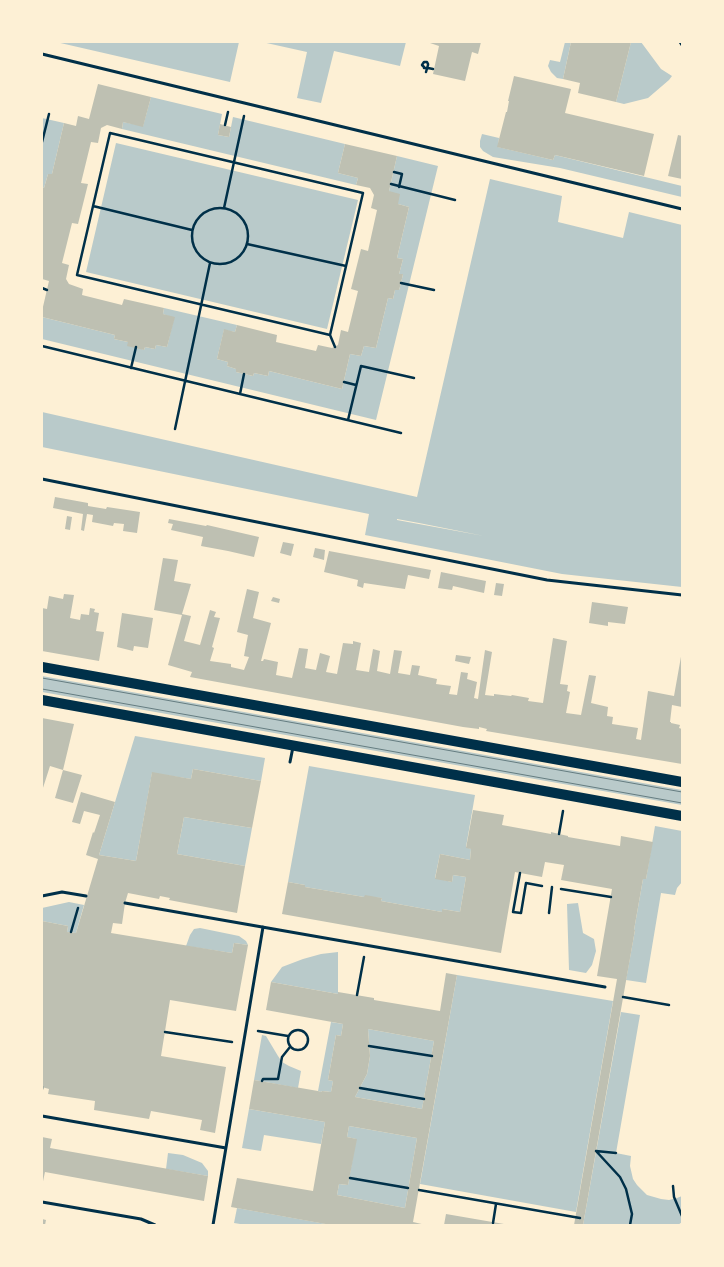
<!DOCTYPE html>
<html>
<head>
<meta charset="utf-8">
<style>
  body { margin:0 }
  #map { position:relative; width:724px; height:1267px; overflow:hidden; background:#fdf0d5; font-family:"PT Sans",sans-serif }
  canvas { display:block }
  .frame { position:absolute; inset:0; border:43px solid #fdf0d5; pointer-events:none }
</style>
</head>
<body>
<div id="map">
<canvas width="724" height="1267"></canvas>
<div class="frame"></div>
</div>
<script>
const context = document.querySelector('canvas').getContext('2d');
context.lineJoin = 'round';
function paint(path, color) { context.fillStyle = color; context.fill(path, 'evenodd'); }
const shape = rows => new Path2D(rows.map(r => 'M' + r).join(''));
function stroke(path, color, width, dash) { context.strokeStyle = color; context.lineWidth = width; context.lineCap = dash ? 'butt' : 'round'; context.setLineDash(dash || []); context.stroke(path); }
const green = shape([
  [56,42,239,42,230,82],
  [262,42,406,42,400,66,334,51,321,103,297,98,307,52],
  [565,42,571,42,563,79,557,78,551,72,548,66,550,60,560,62],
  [631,42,641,42,661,69,672,76,669,80,648,98,624,104,616,102],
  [151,97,222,114,218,135,229,137,233,117,345,144,338,173,358,178,356,185,122,129,123,122,143,126],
  [42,118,64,123,52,174,48,174,44,188,42,187],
  [482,134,499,138,498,147,553,160,555,155,682,186,682,197,560,168,493,157,483,151,480,147,480,141],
  [116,143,358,200,327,329,86,272],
  [397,156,438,166,376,420,42,339,42,317,115,335,114,339,128,342,144,350,145,347,155,349,156,345,167,347,174,318,163,314,164,308,237,325,235,332,224,330,217,359,228,362,227,366,236,369,236,372,253,376,254,373,268,376,269,371,342,389,350,354,361,356,364,346,376,348,388,298,393,299,395,290,399,290,401,283,403,274,399,274,403,259,397,258,409,207,398,204,389,191],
  [490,179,562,196,558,222,623,238,629,212,682,225,682,587,562,574,365,535,369,514,42,447,42,412,417,497],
  [397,519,419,523,484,536,397,520],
  [42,676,682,790,682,805,42,692],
  [135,736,265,758,261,781,193,769,191,779,152,773,136,861,99,855],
  [309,766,475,795,466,847,471,849,470,860,440,854,435,878,452,882,453,875,466,877,460,912,442,909,442,912,381,901,382,898,364,897,305,887,305,885,288,882],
  [184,817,252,828,245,866,177,854],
  [655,826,682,831,682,882,677,888,675,895,661,893,646,983,626,980,635,930,634,930,643,879,646,879],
  [69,902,84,905,76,933,67,932,68,926,42,921,42,908],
  [578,903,583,933,594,939,596,951,592,965,586,973,569,970,567,904],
  [200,928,239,936,246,941,248,945,234,943,232,953,186,946,190,935,194,929],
  [338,952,338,994,271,982,282,967,303,959,321,954],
  [457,975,613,1001,576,1212,420,1184],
  [621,1012,640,1015,616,1153,631,1156,630,1166,633,1179,637,1185,647,1195,661,1199,669,1200,677,1198,682,1196,682,1222,678,1225,583,1225],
  [331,1022,343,1024,341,1036,336,1035,328,1080,333,1081,331,1092,322,1091,321,1092,318,1091],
  [368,1029,434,1041,422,1109,355,1097,367,1074,370,1056],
  [262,1035,266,1036,278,1056,282,1062,289,1066,301,1071,298,1088,254,1080],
  [249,1109,325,1122,321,1144,264,1135,261,1151,242,1148],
  [349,1126,417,1138,405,1208,337,1195,339,1184,348,1185,356,1139,347,1137],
  [168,1153,183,1155,202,1163,208,1171,208,1176,166,1169],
  [237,1208,332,1225,246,1225,234,1223]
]);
const building = shape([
  [427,42,481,42,478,54,472,52,465,81,433,74,439,46],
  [571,42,631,42,616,102,578,93,580,83,563,79],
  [514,76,571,89,565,113,654,134,644,176,555,155,553,160,497,147,506,112,507,112,509,101,508,101],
  [98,84,151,97,143,127,123,122,122,129,107,125,101,128,98,143,91,142,81,183,88,184,78,224,72,223,62,263,69,265,66,279,69,284,83,289,82,295,122,305,124,299,164,308,163,314,175,317,167,347,156,345,155,349,145,347,144,350,127,346,128,342,114,339,115,335,42,317,42,311,49,281,42,279,42,187,44,188,48,174,52,174,64,123,76,126,78,116,89,119],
  [220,124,231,127,229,137,218,135],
  [678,135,682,136,682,179,668,176],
  [345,144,397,156,389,191,400,194,398,204,409,207,397,258,403,259,399,274,403,274,401,283,399,290,395,290,393,299,388,298,376,348,364,346,361,356,350,354,342,389,269,371,268,376,254,373,253,376,236,372,236,369,227,366,228,362,217,359,224,329,235,332,237,325,277,335,276,342,316,351,318,345,332,348,338,345,341,330,348,332,358,291,351,289,361,249,368,251,377,210,371,208,374,195,370,188,356,185,358,178,338,173],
  [55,497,88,503,88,506,106,509,107,507,140,512,137,533,123,531,124,524,114,523,113,526,92,522,93,515,87,514,84,531,81,530,83,514,53,508],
  [67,516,72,517,70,530,65,529],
  [169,519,206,526,207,525,259,537,254,557,228,551,201,546,203,537,171,530,173,524,168,523],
  [283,542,294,544,291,556,280,553],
  [315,548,325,550,324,560,313,557],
  [329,551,431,570,429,579,408,575,405,589,364,583,363,588,357,586,358,580,324,572],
  [163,558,178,560,174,581,191,584,182,614,191,616,184,641,200,645,210,610,216,612,214,617,220,618,212,647,214,648,210,661,231,664,231,667,244,670,249,657,244,656,248,635,237,632,247,589,259,592,253,618,271,623,261,661,263,661,264,659,278,662,276,675,292,678,299,648,308,649,305,668,316,670,320,653,330,656,326,672,337,674,343,643,353,644,353,641,361,643,356,670,369,672,373,649,380,651,377,671,390,674,394,650,402,651,398,673,410,675,412,665,420,666,418,675,437,679,436,684,451,686,449,694,457,695,461,672,468,673,467,679,477,682,474,698,478,699,485,650,492,652,485,695,494,696,494,694,511,696,512,695,529,698,528,701,543,703,553,638,567,641,560,684,568,685,567,691,570,692,566,713,581,715,589,675,596,676,591,703,608,707,607,716,613,717,612,724,638,728,636,739,641,740,648,691,674,696,682,651,682,707,672,705,670,722,671,722,671,723,680,725,679,728,682,729,682,764,486,731,487,729,479,727,479,729,463,727,190,677,192,672,168,665,182,615,154,610],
  [441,572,486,581,484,593,453,586,452,590,438,588],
  [496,583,504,584,502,596,494,595],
  [64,594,74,595,70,618,80,620,81,614,89,615,90,608,95,609,94,612,99,613,96,631,104,632,99,661,42,651,42,608,47,609,49,596,63,599],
  [273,597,280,599,279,603,271,601],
  [592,602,628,607,625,624,608,622,608,626,589,623],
  [122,613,153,618,148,648,134,646,133,651,117,647],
  [456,655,471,657,469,664,455,661],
  [42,718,74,724,63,770,50,766,42,791],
  [193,769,261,781,252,828,184,817,177,854,245,866,237,913,169,900,170,898,160,896,159,899,128,893,125,903,122,924,113,923,111,933,232,953,234,943,248,945,236,1011,170,1000,161,1056,226,1067,215,1133,200,1130,202,1120,151,1111,149,1119,94,1110,95,1101,48,1094,49,1089,42,1087,42,921,68,926,67,932,76,933,98,859,86,855,93,832,94,833,100,815,84,811,80,824,72,822,81,792,115,802,99,855,136,861,152,772,191,779],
  [63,770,82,775,73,803,55,798],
  [473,810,504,815,502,825,551,834,551,832,559,834,568,836,568,837,620,846,621,836,653,842,646,879,643,879,634,930,635,930,583,1225,574,1225,617,979,597,976,612,889,561,880,564,865,545,862,542,877,515,872,501,953,282,914,288,882,305,885,305,887,364,897,365,895,382,898,381,901,442,912,442,909,460,912,466,877,453,875,452,882,435,879,440,854,470,860,471,849,466,848],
  [446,973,457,975,413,1222,426,1225,331,1225,231,1207,237,1178,313,1191,325,1122,249,1109,254,1080,318,1091,321,1092,322,1091,331,1092,333,1081,328,1080,336,1035,341,1036,343,1024,266,1010,271,982,338,994,338,992,374,998,374,1000,440,1011],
  [368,1029,434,1041,422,1109,355,1097,367,1074,370,1056],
  [349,1126,417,1138,405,1208,337,1195,339,1184,348,1185,357,1139,347,1137],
  [42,1137,52,1139,50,1148,208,1176,204,1201,45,1172,42,1186],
  [446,1214,504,1224,504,1225,444,1225],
  [42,1219,46,1220,45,1225,42,1225]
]);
const path = shape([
  [426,72,428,65,428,64,427,62,424,62,422,65,424,67,424,68,428,68,433,69],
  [225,125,228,112],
  [42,142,49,114],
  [394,172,402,174,399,187],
  [391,184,455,200],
  [93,206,192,230],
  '192 236a28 28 0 1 1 56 0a28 28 0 1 1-56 0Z',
  [224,208,244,116],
  [247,244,346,266],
  [401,283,434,290],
  [42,288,47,290],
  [330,335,77,275,110,133,363,193,330,335,335,347],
  [42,346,401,433],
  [131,368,136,347],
  [344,382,356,385],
  [240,394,244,374],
  [348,420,361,366,414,378],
  [175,429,210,263],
  [559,834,563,811],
  [520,873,513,912,521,913,526,883,542,886],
  [561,889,611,897],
  [549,913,552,887],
  [71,932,78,908],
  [357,995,364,957],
  [623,997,669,1005],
  '288 1040a10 10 0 1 1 20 0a10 10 0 1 1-20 0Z',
  [258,1031,288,1036],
  [165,1032,232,1042],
  [369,1046,432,1056],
  [262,1081,263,1079,278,1079,282,1057,290,1047],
  [360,1088,424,1099],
  [42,1089,42,1087],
  [616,1153,596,1151,620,1177,626,1189,632,1214,630,1225],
  [350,1178,408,1188],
  [673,1186,674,1197,682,1216],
  [419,1190,580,1218],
  [493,1223,496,1204]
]);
const service = shape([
  [680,42,682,45],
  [42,54,682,209],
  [42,479,547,580,682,595],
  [290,762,293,747],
  [42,896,62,892,86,896],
  [125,903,605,987],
  [42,1116,226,1148],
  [42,1202,141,1219,155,1225],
  [213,1225,263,927]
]);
const primary = shape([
  [42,667,682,782],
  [42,700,682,816]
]);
const tram = shape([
  [42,678,682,792],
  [42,689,682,803]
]);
paint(green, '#b9caca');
paint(building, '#bec0b2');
stroke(path, '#003049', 2.5);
stroke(service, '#003049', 3);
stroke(primary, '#003049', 10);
stroke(tram, '#657d81', 1);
</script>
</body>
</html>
